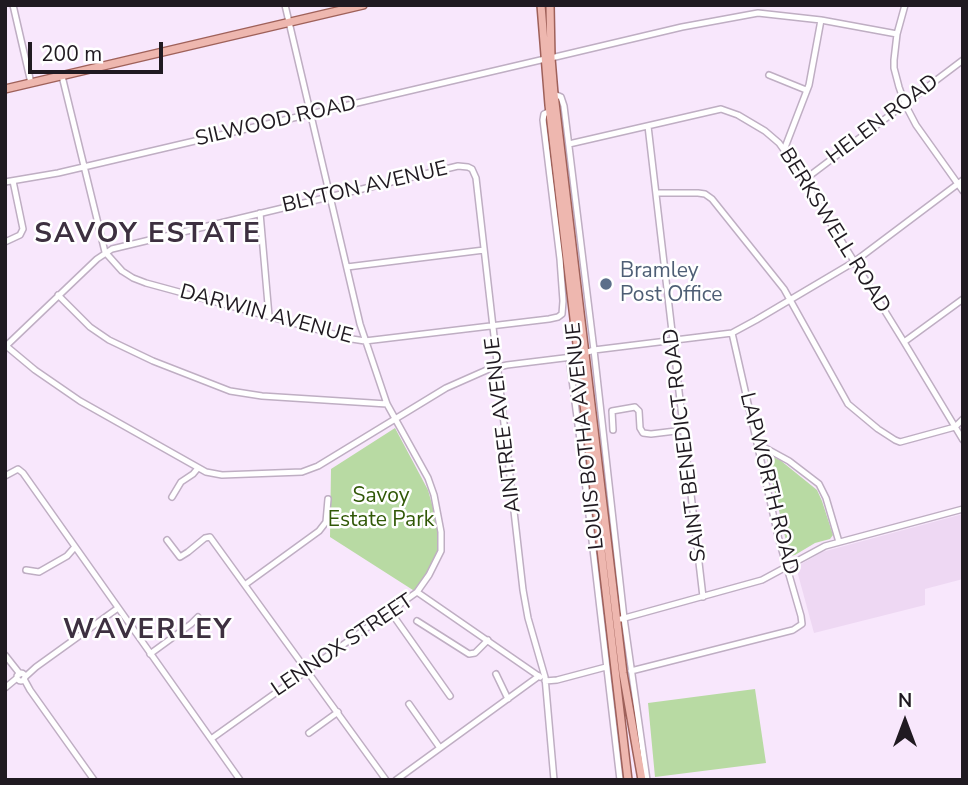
<!DOCTYPE html>
<html>
<head>
<meta charset="utf-8">
<style>
  body { margin:0 }
  #map { position:relative; width:968px; height:785px; overflow:hidden; background:#f8e7fc; font-family:"Nunito Sans",sans-serif }
  canvas { display:block }
  .frame { position:absolute; inset:0; border:7px solid #201a21; pointer-events:none }
  .north { position:absolute; left:870px; top:687px; width:70px; height:70px; -webkit-text-stroke:5px #fff; paint-order:stroke; rotate:0deg; font-size:19px; font-weight:700; line-height:28px; text-align:center; color:#201a21 }
  .north::after { content:''; display:block; margin:auto; width:24px; height:32px; background:#201a21; clip-path:polygon(50% 0,100% 100%,50% 72%,0 100%) }
  .scale { position:absolute; left:28px; top:42px; width:135px; height:32px; box-sizing:border-box; border:4px solid #201a21; border-top:0; padding-left:9px; font-size:21px; line-height:24px; white-space:nowrap; color:#201a21; -webkit-text-stroke:5px #fff; paint-order:stroke }
</style>
</head>
<body>
<div id="map">
<canvas width="968" height="785"></canvas>
<div class="frame"></div>
<div class="north">N</div>
<div class="scale">200 m</div>
</div>
<script>
const context = document.querySelector('canvas').getContext('2d');
context.lineJoin = 'round';
function paint(path, color) { context.fillStyle = color; context.fill(path, 'evenodd'); }
const shape = rows => new Path2D(rows.map(r => 'M' + r).join(''));
function stroke(path, color, width, dash) { context.strokeStyle = color; context.lineWidth = width; context.lineCap = dash ? 'butt' : 'round'; context.setLineDash(dash || []); context.stroke(path); }
function write(font, color, halo, rows, align = 'center') {
  context.font = font + ' "Nunito Sans",sans-serif'; context.lineWidth = 5; context.setLineDash([]); context.textBaseline = 'middle'; context.strokeStyle = halo; context.fillStyle = color; for (const [text, x, y, turn = 0] of rows) {
    context.save(); context.translate(x, y); context.rotate((+turn || 0) * Math.PI / 180); context.textAlign = isNaN(turn) ? turn : align; if (halo) context.strokeText(text, 0, 0); context.fillText(text, 0, 0); context.restore();
  }
}
const built = shape([
  [963,514,963,579,925,589,925,605,814,633,796,567,822,552]
]);
const green = shape([
  [395,428,428,490,437,522,440,550,416,592,330,537,331,469],
  [766,454,780,460,817,490,822,501,833,535,830,539,815,543,795,555,791,556,789,554],
  [755,689,766,763,655,777,648,703]
]);
const minor = shape([
  [13,5,31,83],
  [905,5,897,34,894,60,894,68,899,87,905,104,916,125,963,191],
  [551,58,682,27,758,13,821,20,897,34],
  [769,75,806,90],
  [62,76,105,252,122,271,133,278,146,283,352,339,365,341,549,319,558,317,562,314,563,301,560,259,543,120,544,114,550,111],
  [554,94,561,97,564,106,594,350,624,618,647,780],
  [648,126,703,597],
  [569,144,721,109,738,115,765,131,779,143,794,164,904,342,963,440],
  [784,150,809,85,821,20],
  [804,180,963,60],
  [5,182,58,173,545,59],
  [656,193,698,193,705,194,712,199,784,289,848,404,878,429,895,440,900,442,955,427,963,419],
  [260,213,269,316],
  [5,242,20,235,23,229,13,181],
  [347,267,484,250],
  [58,295,90,327,109,340,153,361,230,391,262,396,387,404],
  [904,342,963,299],
  [5,345,35,370,80,401,206,472,222,475,302,472,318,466,446,388,489,369,507,365,572,357,594,350,732,333,756,320,854,262,963,180],
  [6,346,97,259,112,249,458,166,468,167,472,169,476,178,523,590,528,618,545,677,554,780],
  [569,357,582,455,620,780],
  [613,430,612,411,635,407,639,411,640,428,643,433,651,434,684,430],
  [758,444,789,461,819,484,826,498,839,542],
  [5,476,18,469,23,473,240,780],
  [172,497,181,482,193,474,198,468],
  [167,540,180,557,188,552,205,538,210,537,386,780],
  [26,570,39,572,67,556,74,548],
  [246,584,319,531,326,522,328,499],
  [417,592,540,677],
  [390,611,450,696],
  [621,619,762,580,825,546,963,509],
  [417,621,469,654,475,653,488,640],
  [150,654,191,624,198,617],
  [5,655,20,674],
  [631,671,793,630,802,624,801,616,779,540,732,333],
  '17 677a4 4 0 1 1 8 0a4 4 0 1 1-8 0Z',
  [496,674,508,699],
  [25,677,36,667,118,608],
  [24,679,30,690,94,780],
  [545,681,557,680,606,667],
  [5,688,17,678],
  [409,704,440,748],
  [309,733,338,712],
  [211,739,417,592,429,575,441,551,441,532,434,495,428,478,387,404,360,324,285,5],
  [396,780,539,676]
]);
const major = shape([
  [541,5,549,105,628,780],
  [550,5,551,58,554,94,623,673,642,780],
  [5,89,363,5]
]);
const markers = [
  [606,284,7,"#5c6f8a"]
];
const streetNames = [
  ["HELEN ROAD",883,120,-37],
  ["SILWOOD ROAD",276,122,-13],
  ["BLYTON AVENUE",365,188,-13],
  ["BERKSWELL ROAD",834,231,58],
  ["DARWIN AVENUE",266,315,15],
  ["AINTREE AVENUE",504,425,-97],
  ["LOUIS BOTHA AVENUE",586,436,-96],
  ["SAINT BENEDICT ROAD",686,445,-97],
  ["LAPWORTH ROAD",768,484,76],
  ["LENNOX STREET",343,646,-34]
];
const serviceNames = [
  ["Bramley",620,272],
  ["Post Office",620,296]
];
const parkNames = [
  ["Savoy",381,497],
  ["Estate Park",381,521]
];
const districtNames = [
  ["SAVOY ESTATE",148,235],
  ["WAVERLEY",148,631]
];
paint(built, '#eed8f3');
paint(green, '#b8daa3');
stroke(minor, '#bfaec3', 8);
stroke(major, '#9f615a', 10);
stroke(minor, '#fff', 5);
stroke(major, '#eeb7af', 7);
for (const [x, y, r, color] of markers) { const dot = new Path2D(); dot.arc(x, y, r, 0, 2 * Math.PI); context.fillStyle = color; context.fill(dot); stroke(dot, '#fff', 2.5); }
write('21px', '#201a21', '#fff', streetNames);
write('21px', '#4e5e75', '#fff', serviceNames, 'left');
write('21px', '#315807', '#fff', parkNames);
context.letterSpacing = '2px';
write('bold 28px', '#3d3040', '#fff', districtNames);
context.letterSpacing = '0px';
</script>
</body>
</html>
